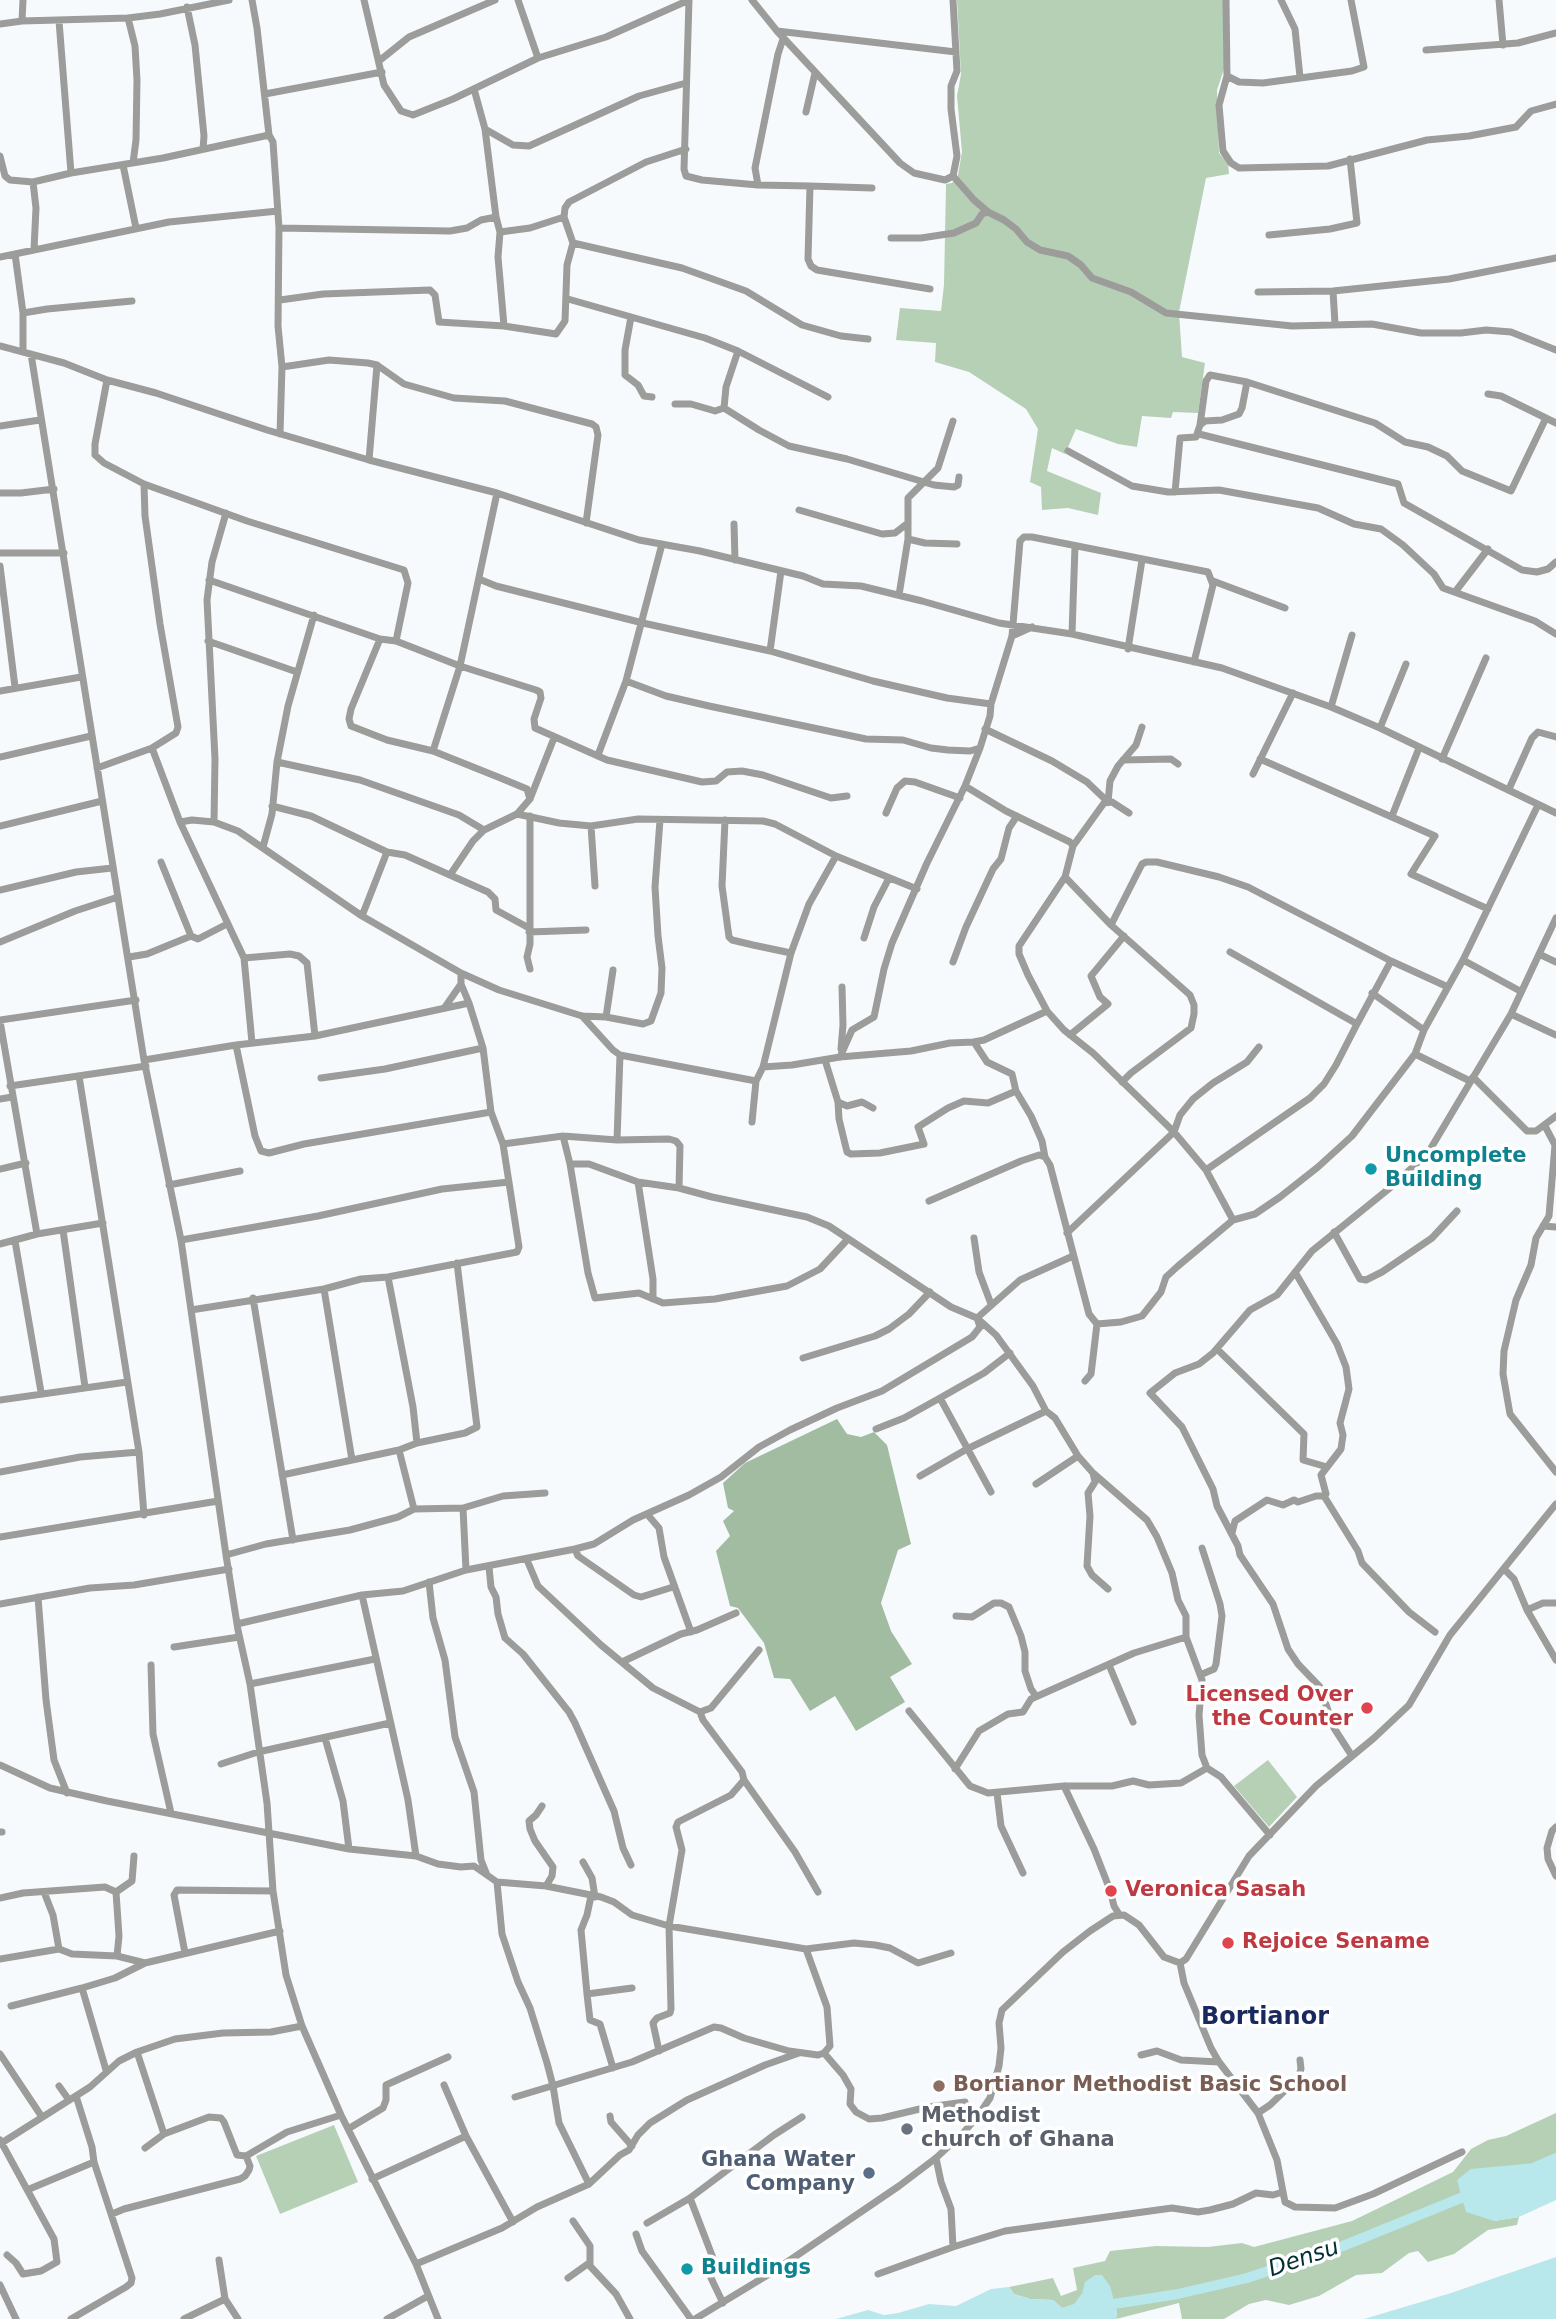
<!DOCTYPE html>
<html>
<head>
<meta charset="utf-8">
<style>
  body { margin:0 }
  canvas { display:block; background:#f7fafd }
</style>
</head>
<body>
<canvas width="1556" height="2319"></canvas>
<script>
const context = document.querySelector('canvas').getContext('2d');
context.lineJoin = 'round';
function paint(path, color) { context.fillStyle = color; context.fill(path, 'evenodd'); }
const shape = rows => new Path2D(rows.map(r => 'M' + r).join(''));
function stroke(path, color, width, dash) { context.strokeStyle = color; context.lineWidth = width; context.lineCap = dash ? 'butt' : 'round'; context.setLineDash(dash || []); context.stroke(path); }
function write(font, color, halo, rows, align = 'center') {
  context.font = font + ' "DejaVu Sans",sans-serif'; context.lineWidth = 7; context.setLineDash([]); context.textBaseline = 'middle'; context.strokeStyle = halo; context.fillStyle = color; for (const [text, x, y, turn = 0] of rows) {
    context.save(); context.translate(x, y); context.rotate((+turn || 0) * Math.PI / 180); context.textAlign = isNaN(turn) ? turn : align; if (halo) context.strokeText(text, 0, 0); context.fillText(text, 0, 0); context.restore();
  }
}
const green = shape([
  [957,0,1223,0,1224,69,1217,90,1219,153,1228,163,1229,174,1206,178,1179,312,1182,357,1205,363,1198,413,1173,412,1171,418,1142,416,1137,447,1118,444,1076,429,1065,454,1052,448,1047,471,1101,493,1098,515,1068,508,1042,510,1041,487,1030,482,1038,429,1026,409,969,372,935,362,936,343,896,340,900,308,941,311,944,285,946,184,952,183,958,175,962,152,957,96,961,74],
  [1268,1760,1297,1797,1269,1827,1234,1786],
  [1556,2113,1556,2161,1503,2167,1494,2221,1519,2217,1517,2225,1488,2230,1454,2254,1428,2262,1418,2251,1409,2253,1382,2273,1356,2275,1319,2296,1289,2305,1266,2300,1249,2304,1224,2319,1182,2319,1179,2303,1116,2319,1117,2311,1082,2294,1074,2305,1062,2308,1053,2300,1030,2299,1014,2294,1009,2287,1053,2278,1061,2296,1077,2290,1073,2268,1105,2261,1110,2251,1156,2246,1208,2247,1242,2243,1254,2247,1352,2221,1453,2172,1471,2149,1488,2140,1506,2136],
  [334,2125,358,2182,280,2214,256,2156]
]);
const forest = shape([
  [837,1419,847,1434,861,1437,874,1432,887,1445,911,1544,898,1550,881,1603,891,1631,912,1664,890,1677,905,1702,856,1731,835,1696,810,1711,790,1679,774,1678,764,1643,738,1608,730,1606,716,1551,730,1536,723,1521,734,1511,728,1508,723,1483,745,1463]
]);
const water = shape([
  [1556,2161,1556,2200,1519,2217,1494,2221,1466,2212,1457,2180,1471,2169],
  [1556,2257,1556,2319,1364,2319,1451,2293],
  [1095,2275,1102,2275,1110,2286,1117,2311,1116,2319,836,2319,868,2310,884,2315,898,2313,929,2304,956,2306,991,2289,1009,2287,1014,2294,1030,2299,1053,2300,1062,2308,1074,2304,1082,2294,1085,2282]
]);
const river = shape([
  [1533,2168,1556,2158],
  [1101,2306,1178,2294,1247,2278,1343,2246,1473,2193]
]);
const minor = shape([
  [252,0,257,28,269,135,273,142,279,228,278,326,282,367,280,434],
  [364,0,384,85,401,111,413,115,453,99,538,58,606,37,689,0],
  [518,0,538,58],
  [689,0,684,169,686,176,702,180,758,185,810,186,808,259,811,266,817,270,930,289],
  [752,0,777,31,900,163,914,173,945,180,953,176,957,156,951,109,951,86,957,71,953,0],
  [1226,0,1227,76,1239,82,1263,83,1352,71,1364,67,1351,0],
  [1281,0,1295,29,1300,77],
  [1499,0,1503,45],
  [187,7,195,45,204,136,203,149],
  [128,18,135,46,137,80,136,140,133,163],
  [22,21,23,0],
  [59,21,71,173],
  [0,24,22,21,128,18,160,14,229,0],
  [777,31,956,52],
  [1426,50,1518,43,1556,33],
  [379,61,409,37,495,0],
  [1227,76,1219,105,1223,151,1231,163,1239,168,1328,166,1427,140,1469,136,1516,127,1531,111,1556,104],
  [474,89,485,129,496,217,500,232,498,257,504,326],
  [265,94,382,72],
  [806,112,815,73],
  [485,129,513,145,529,146,639,96,686,83],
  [0,156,5,176,10,180,33,182,71,173,163,158,269,135],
  [123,165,136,228],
  [953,176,974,200,988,212,1004,220,1016,229,1027,242,1040,250,1068,256,1081,265,1092,278,1131,292,1166,313,1292,326,1372,324,1421,333,1461,333,1486,330,1511,332,1556,350],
  [33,182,36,208,34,249],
  [758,185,755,168,778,54,783,39],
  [810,186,872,188],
  [279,228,450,231,467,228,481,220,496,217],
  [500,232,530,228,564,217,565,208,569,202,646,162,686,149],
  [1269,235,1330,229,1357,223,1350,159],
  [891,238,921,238,954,233,976,223,982,214,988,212],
  [573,243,682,268,746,291,802,325,841,336,868,339],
  [15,254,23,313],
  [0,257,169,222,278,211],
  [1333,291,1335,324],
  [1258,292,1333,291,1449,279,1556,258],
  [568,299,705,338,738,351,828,397],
  [280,300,323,294,430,290,435,295,439,322,504,326,556,334,565,321,567,265,573,243,564,217],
  [631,317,625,350,625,375,638,385,644,396,652,397],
  [0,346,64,363,107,380,156,393,267,430,369,460,497,493,639,540,700,551,803,576,823,584,861,586,922,601,999,623,1072,634,1222,668,1331,707,1380,728,1556,813],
  [738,351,726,387,724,408,759,430,789,446,847,459,934,485,954,487,958,485,959,477],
  [23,352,23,313,47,309,132,301],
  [31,354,144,1060,181,1240,226,1555,238,1630,250,1684,267,1803,273,1891,286,1975,302,2026,341,2115,416,2264,438,2319],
  [282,367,329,360,368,363,377,365,404,384,454,398,505,401,592,424,596,427,598,435,586,523],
  [107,380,95,444,95,455,104,463,144,484,247,521,404,570,408,583,396,641],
  [1488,394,1501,396,1556,423],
  [675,404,691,404,715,411,724,408],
  [1200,425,1206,381,1210,375,1247,382,1375,423,1405,442,1428,447,1447,456,1462,471,1511,491,1546,418],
  [0,426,40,420],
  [1199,434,1398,484,1404,503,1522,570,1537,572,1548,569,1556,562],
  [1068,451,1132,486,1168,492,1219,490,1318,508,1354,524,1381,529,1403,545,1434,574,1443,588,1535,621,1556,634],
  [369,460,377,365],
  [1175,492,1180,438,1196,437,1200,425,1205,421,1222,420,1239,414,1242,408,1247,382],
  [0,493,21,493,54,489],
  [799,510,882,534,895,533,908,523],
  [734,524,735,560],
  [908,539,925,543,957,544],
  [0,553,64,553],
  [0,566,15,687],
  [479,579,496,586,643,623,770,651,873,681,947,698,991,704],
  [209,580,380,639,396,641,460,666,536,690,540,692,541,698,534,719,535,728,607,760,702,782,716,781,727,772,742,771,763,775,831,798,847,796],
  [1213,581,1285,608],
  [1455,592,1488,549],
  [899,595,908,539,908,498,938,468,953,421],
  [1072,634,1075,546],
  [1012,636,1032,627],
  [380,639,351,709,349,719,351,726,387,740,433,751,498,777,527,789,530,799],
  [208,641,297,672],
  [1128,649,1142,560],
  [770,651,781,571],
  [626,681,666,696,709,706,866,739,903,740,931,748,948,750,970,751,980,748,990,716,991,704,1012,636,1020,541,1024,537,1032,537,1208,572,1213,585,1194,662],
  [0,691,81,677],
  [1331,707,1352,635],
  [1380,728,1406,664],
  [985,729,1052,761,1087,782,1108,802],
  [152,748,180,822,244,958,252,1043],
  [433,751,460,666,497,493],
  [598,755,626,681,662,544],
  [0,757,91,736],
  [1260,759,1435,836,1411,874,1488,909],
  [1442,759,1486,658],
  [1123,760,1171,759,1178,764],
  [277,762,360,780,459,815,484,830],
  [97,768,152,748,176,733,178,727,160,624,145,516,144,484],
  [1253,774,1293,693],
  [965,786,1006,811,1070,842,1073,846,1065,877,1111,925,1190,995,1194,1005,1194,1014,1191,1028,1131,1073,1122,1082],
  [1509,789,1532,738,1538,732,1556,737],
  [1108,802,1110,781,1118,766,1136,745,1142,727],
  [272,806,311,816,387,852,405,855,488,892,495,899,496,910,529,928],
  [886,813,897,788,905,781,915,782,960,798],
  [517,814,559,823,591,826,638,819,763,821,775,824,836,856,917,889],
  [530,816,530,944,527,957,530,969],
  [1392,816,1419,748],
  [725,820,722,886,729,937,732,940,753,945,791,953],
  [180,822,192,820,214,822,238,831,362,916,461,973,499,990,582,1016,606,1017,643,1024,651,1021,661,993,662,968,658,936,655,887,660,820],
  [214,822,215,759,207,600,212,562,226,513],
  [0,826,102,801],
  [591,826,595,886],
  [1073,846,1104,803,1112,802,1129,813],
  [263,847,272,814,277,762,288,706,314,615],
  [161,862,191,936],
  [450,875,473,841,484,830,517,814,530,799,554,738],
  [0,890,76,872,112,868],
  [362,916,387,852],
  [1111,925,1142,864,1146,862,1157,862,1219,877,1248,887,1391,961,1448,987],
  [529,932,586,930],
  [864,938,874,907,889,878],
  [0,942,75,911,118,897],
  [1230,952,1357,1024,1391,961],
  [1539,954,1556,962],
  [129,957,147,954,191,936,198,939,227,924],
  [244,958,290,954,299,956,307,963,315,1036],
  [1463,960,1520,991],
  [953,962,966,927,993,869,1001,859,1009,828,1017,816],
  [1372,993,1424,1030],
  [445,1007,461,984],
  [1047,1011,1028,975,1019,954,1019,946,1065,877],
  [1511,1014,1556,1035],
  [582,1016,613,1050,620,1055,756,1081],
  [606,1017,613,970],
  [0,1020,136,1000],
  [0,1021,37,1234],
  [1070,1035,1108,1004,1100,997,1091,976,1124,936],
  [974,1042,987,1062,1012,1074,1016,1091,1031,1116,1042,1141,1045,1157,1050,1165,1089,1314,1097,1324,1091,1374,1085,1381],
  [236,1045,255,1136,261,1151,269,1153,304,1144,491,1112],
  [841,1049,843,1025,842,987],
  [1415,1054,1470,1081],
  [840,1057,852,1030,874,1017,884,969,892,943,927,863,965,786,980,748],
  [144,1060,236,1045,315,1036,469,1003],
  [825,1060,838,1102,847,1106,862,1102,873,1108],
  [763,1067,792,1065,840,1057,911,1051,950,1043,974,1042,984,1040,1047,1011,1064,1030,1093,1053,1174,1132,1206,1170,1233,1220],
  [79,1076,139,1452,144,1515],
  [1473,1077,1527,1131,1536,1131,1556,1116],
  [321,1078,385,1069,483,1048],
  [10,1086,146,1066],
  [0,1099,12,1097],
  [838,1102,839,1119,847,1152,851,1154,880,1153,924,1144,918,1127,948,1108,964,1101,988,1103,1016,1091],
  [752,1122,756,1081,763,1067,791,953,809,904,836,856],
  [1545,1126,1555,1145,1549,1216,1536,1238,1531,1265,1516,1300,1504,1351,1503,1374,1510,1414,1556,1472],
  [563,1136,570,1164,588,1273,595,1298,639,1293,663,1303,715,1299,787,1286,820,1269,847,1240],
  [617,1140,620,1055],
  [503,1144,563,1136,617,1140,669,1139,676,1141,680,1146,679,1188],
  [570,1164,589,1164,638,1182,679,1188,712,1197,807,1217,829,1226,951,1307,977,1318,996,1335,1033,1386,1046,1411,1055,1418,1078,1456,1093,1473,1147,1520,1157,1537,1172,1573,1178,1600,1186,1616,1186,1637,1202,1680,1199,1715,1202,1755,1207,1768,1221,1777,1270,1835],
  [0,1169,26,1163],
  [1206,1170,1310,1098,1324,1084,1336,1065,1357,1024],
  [638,1182,653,1279,653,1299],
  [169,1185,240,1171],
  [929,1201,1021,1161,1039,1155,1045,1157],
  [1543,1226,1556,1227],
  [63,1230,85,1387],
  [1334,1232,1360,1279,1366,1280,1382,1272,1432,1238,1457,1211],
  [1067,1233,1174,1132,1180,1115,1193,1099,1213,1083,1247,1062,1259,1047],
  [974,1238,979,1272,991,1304],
  [181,1240,318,1216,442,1189,509,1182],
  [15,1241,41,1392],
  [0,1244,37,1234,103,1223],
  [388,1277,413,1407,417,1443],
  [324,1289,352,1460],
  [253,1298,293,1540],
  [191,1310,324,1289,361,1279,388,1277,517,1252,519,1247,503,1144,491,1112,483,1048,469,1003,461,984,461,973],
  [1097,1324,1121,1322,1142,1316,1161,1292,1166,1277,1178,1266,1233,1220,1255,1214,1280,1197,1318,1167,1352,1136,1415,1054,1424,1030,1463,960,1538,805],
  [1217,1349,1304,1434,1303,1460,1327,1467],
  [803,1358,875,1336,889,1329,909,1314,930,1292],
  [0,1400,127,1382],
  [876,1429,904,1418,940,1398],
  [399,1450,414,1509,463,1508,503,1496,545,1493],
  [0,1472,80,1457,139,1452],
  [1093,1473,1095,1482,1088,1493,1090,1516,1087,1566,1092,1575,1108,1589],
  [282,1475,399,1450,417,1443,465,1433,477,1427,457,1263],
  [920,1476,967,1449,1046,1411],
  [1036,1484,1078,1456],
  [991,1492,940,1398,984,1373,1010,1353],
  [1324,1496,1358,1551,1362,1563,1409,1612,1435,1632],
  [463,1508,466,1570],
  [647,1514,659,1528,664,1557,691,1632],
  [1232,1533,1235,1521,1267,1500,1283,1505,1294,1500,1298,1502,1316,1496,1324,1496,1326,1494,1321,1475,1341,1449,1343,1435,1340,1423,1349,1389,1346,1367,1337,1344,1295,1272],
  [0,1537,218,1501],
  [575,1549,594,1544,633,1520,689,1495,721,1477,759,1447,790,1430,837,1408,882,1391,972,1337,980,1327,977,1318,1020,1280,1073,1256],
  [226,1555,266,1544,350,1530,398,1517,414,1509],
  [527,1560,538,1586,601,1645,653,1688,700,1712,703,1720,742,1772,744,1780,731,1795,678,1822,676,1827,682,1850,669,1926,671,2009,670,2013,657,2018,653,2023,659,2051],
  [489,1567,491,1587,496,1597,498,1614,505,1638,523,1654,569,1712,575,1723,614,1811,623,1848,631,1865],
  [1504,1569,1514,1579,1527,1610,1556,1660],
  [429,1582,433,1618,445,1660,455,1737,474,1792,481,1860,487,1875],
  [362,1595,408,1800,416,1856],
  [38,1597,46,1700,54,1760,67,1793],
  [0,1604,90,1588,134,1585,229,1569],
  [1527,1610,1543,1603,1556,1603],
  [956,1616,972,1617,994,1603,1001,1603,1009,1607,1021,1636,1025,1652,1025,1671,1031,1689,1036,1696],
  [237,1624,362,1595,403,1591,466,1570,575,1549,578,1556,634,1595,641,1597,673,1587],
  [174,1647,239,1637],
  [622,1662,681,1634,697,1630,736,1613],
  [151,1665,153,1734,171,1813],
  [1109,1665,1133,1722],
  [1200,1675,1214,1669,1216,1664,1222,1616,1220,1604,1202,1548],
  [250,1684,375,1659],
  [909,1711,970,1786,988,1793,1064,1786,1112,1786,1133,1781,1149,1785,1181,1783,1207,1768],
  [700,1712,711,1708,759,1650],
  [325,1738,343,1801,349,1849],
  [1352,1756,1334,1728,1320,1687,1298,1664,1288,1649,1273,1604,1240,1555,1238,1546,1217,1506,1213,1489,1182,1427,1150,1393,1175,1373,1199,1364,1213,1353,1250,1310,1277,1295,1312,1251,1391,1187,1428,1153,1511,1014,1556,918],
  [221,1764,258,1752,390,1723],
  [0,1765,50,1788,107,1801,349,1849,416,1856,438,1864,461,1867,474,1866,497,1882,546,1886,601,1897,614,1902,632,1915,669,1926,806,1949,854,1943,875,1945,890,1948,918,1963,951,1953],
  [955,1769,979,1731,1008,1714,1023,1712,1031,1699,1134,1653,1186,1637],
  [744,1780,795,1852,818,1892],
  [1064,1786,1094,1849,1110,1890,1114,1906,1119,1914],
  [997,1793,1001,1826,1023,1873],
  [542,1806,536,1815,529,1821,530,1829,535,1841,553,1867,552,1876,546,1886],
  [1556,1827,1552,1831,1547,1848,1548,1859,1556,1876],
  [0,1832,2,1832],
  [583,1862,592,1878,595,1897],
  [497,1882,502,1934,518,1982,530,2008,547,2063,553,2086,559,2123,589,2184],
  [44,1892,53,1915,59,1949],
  [116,1892,132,1881,134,1856],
  [591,1896,587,1915,581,1930,587,1994,590,2020,600,2024,613,2068],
  [0,1898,23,1893,105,1887,116,1892,119,1936,117,1956],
  [185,1953,174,1895,177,1890,273,1891],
  [0,1959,59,1949,72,1954,117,1956,145,1963,280,1931],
  [82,1988,106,2070],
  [587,1994,632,1988],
  [11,2006,82,1988,115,1978,145,1963],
  [137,2052,164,2134],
  [824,2053,843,2075,851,2089,850,2104,856,2112,869,2119,882,2118,928,2107,965,2102],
  [0,2054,42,2117],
  [1141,2055,1157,2051,1181,2060,1219,2062],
  [444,2085,466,2136,513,2222],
  [59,2086,69,2100],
  [515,2097,632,2062,714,2027,721,2028,744,2038,789,2051,818,2055,824,2053,830,2046,827,2007,806,1949],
  [1258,2113,1270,2105,1298,2078,1301,2069,1300,2060],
  [610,2116,611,2122,632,2146],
  [348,2129,383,2108,386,2100,386,2085,448,2057],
  [0,2140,54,2239,57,2262,41,2271,23,2274,16,2263,7,2255],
  [0,2144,90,2087,119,2061,137,2052,175,2039,223,2033,271,2032,302,2026],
  [145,2148,164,2134,209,2117,221,2118,224,2122,237,2155,246,2156,287,2132,341,2115],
  [936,2158,941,2182,951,2209,953,2247,1005,2231,1172,2208,1198,2212,1210,2210,1233,2204,1256,2193,1273,2195,1283,2192,1277,2160,1258,2113,1219,2062,1211,2048,1184,1983,1180,1963],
  [372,2179,466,2136],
  [27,2190,94,2162],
  [1283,2192,1285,2202,1295,2207,1335,2208,1373,2194,1462,2152],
  [690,2198,713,2258,711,2278,723,2303],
  [112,2214,124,2209,240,2179,245,2176,249,2170,250,2166,246,2156],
  [573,2221,590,2246,590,2266,616,2294,630,2319],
  [647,2223,690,2198,774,2135,802,2117],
  [636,2234,642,2251,691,2319],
  [219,2260,225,2299,238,2319],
  [416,2264,502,2228,537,2207,589,2184,620,2155,629,2150,638,2135,650,2123,687,2100,765,2065,799,2053],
  [878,2274,953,2247],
  [568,2278,589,2263],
  [0,2285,16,2319],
  [71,2319,126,2287,131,2283,132,2278,94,2162,92,2147,76,2096],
  [184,2319,225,2299],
  [387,2319,428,2296],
  [695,2319,771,2273,899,2186,936,2158,964,2132,978,2116,990,2098,999,2066,1001,2048,999,2023,1002,2010,1063,1952,1090,1931,1113,1916,1124,1915,1139,1925,1164,1957,1180,1963,1186,1959,1249,1856,1316,1786,1374,1738,1409,1705,1450,1635,1556,1504]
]);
const markers = [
  [1371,1169,7,"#0f9aa8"],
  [1367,1708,7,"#e0444e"],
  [1111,1891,7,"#e0444e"],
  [1228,1943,7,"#e0444e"],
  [939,2086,7,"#8d6e63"],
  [907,2129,7,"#6b7280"],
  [869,2173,7,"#5c6f8a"],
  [687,2269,7,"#0f9aa8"]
];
const cultureNames = [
  ["Uncomplete",1385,1157],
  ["Building",1385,1181],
  ["Buildings",701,2269]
];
const healthNames = [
  ["Licensed Over",1353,1696,"right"],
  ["the Counter",1353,1720,"right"],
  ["Veronica Sasah",1125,1891],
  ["Rejoice Sename",1242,1943]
];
const educationNames = [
  ["Bortianor Methodist Basic School",953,2086]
];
const worshipNames = [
  ["Methodist",921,2117],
  ["church of Ghana",921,2141]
];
const serviceNames = [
  ["Ghana Water",855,2161],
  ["Company",855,2185]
];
const waterNames = [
  ["Densu",1304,2259,-19]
];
const quarterNames = [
  ["Bortianor",1265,2018]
];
paint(green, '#b6d0b6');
paint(forest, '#a1bca0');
paint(water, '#b8e7ec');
stroke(river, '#b8e7ec', 10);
stroke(minor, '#9c9c9a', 7);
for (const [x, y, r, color] of markers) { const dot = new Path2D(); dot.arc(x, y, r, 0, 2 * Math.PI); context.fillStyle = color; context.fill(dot); stroke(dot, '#fff', 2.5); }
write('bold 21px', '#0d838f', '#fff', cultureNames, 'left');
write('bold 21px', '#be3a42', '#fff', healthNames, 'left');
write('bold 21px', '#785e54', '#fff', educationNames, 'left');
write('bold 21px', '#5b616d', '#fff', worshipNames, 'left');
write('bold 21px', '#4e5e75', '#fff', serviceNames, 'right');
write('italic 23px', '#013034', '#fff', waterNames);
write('bold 24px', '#18295f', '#fff', quarterNames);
</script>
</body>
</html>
